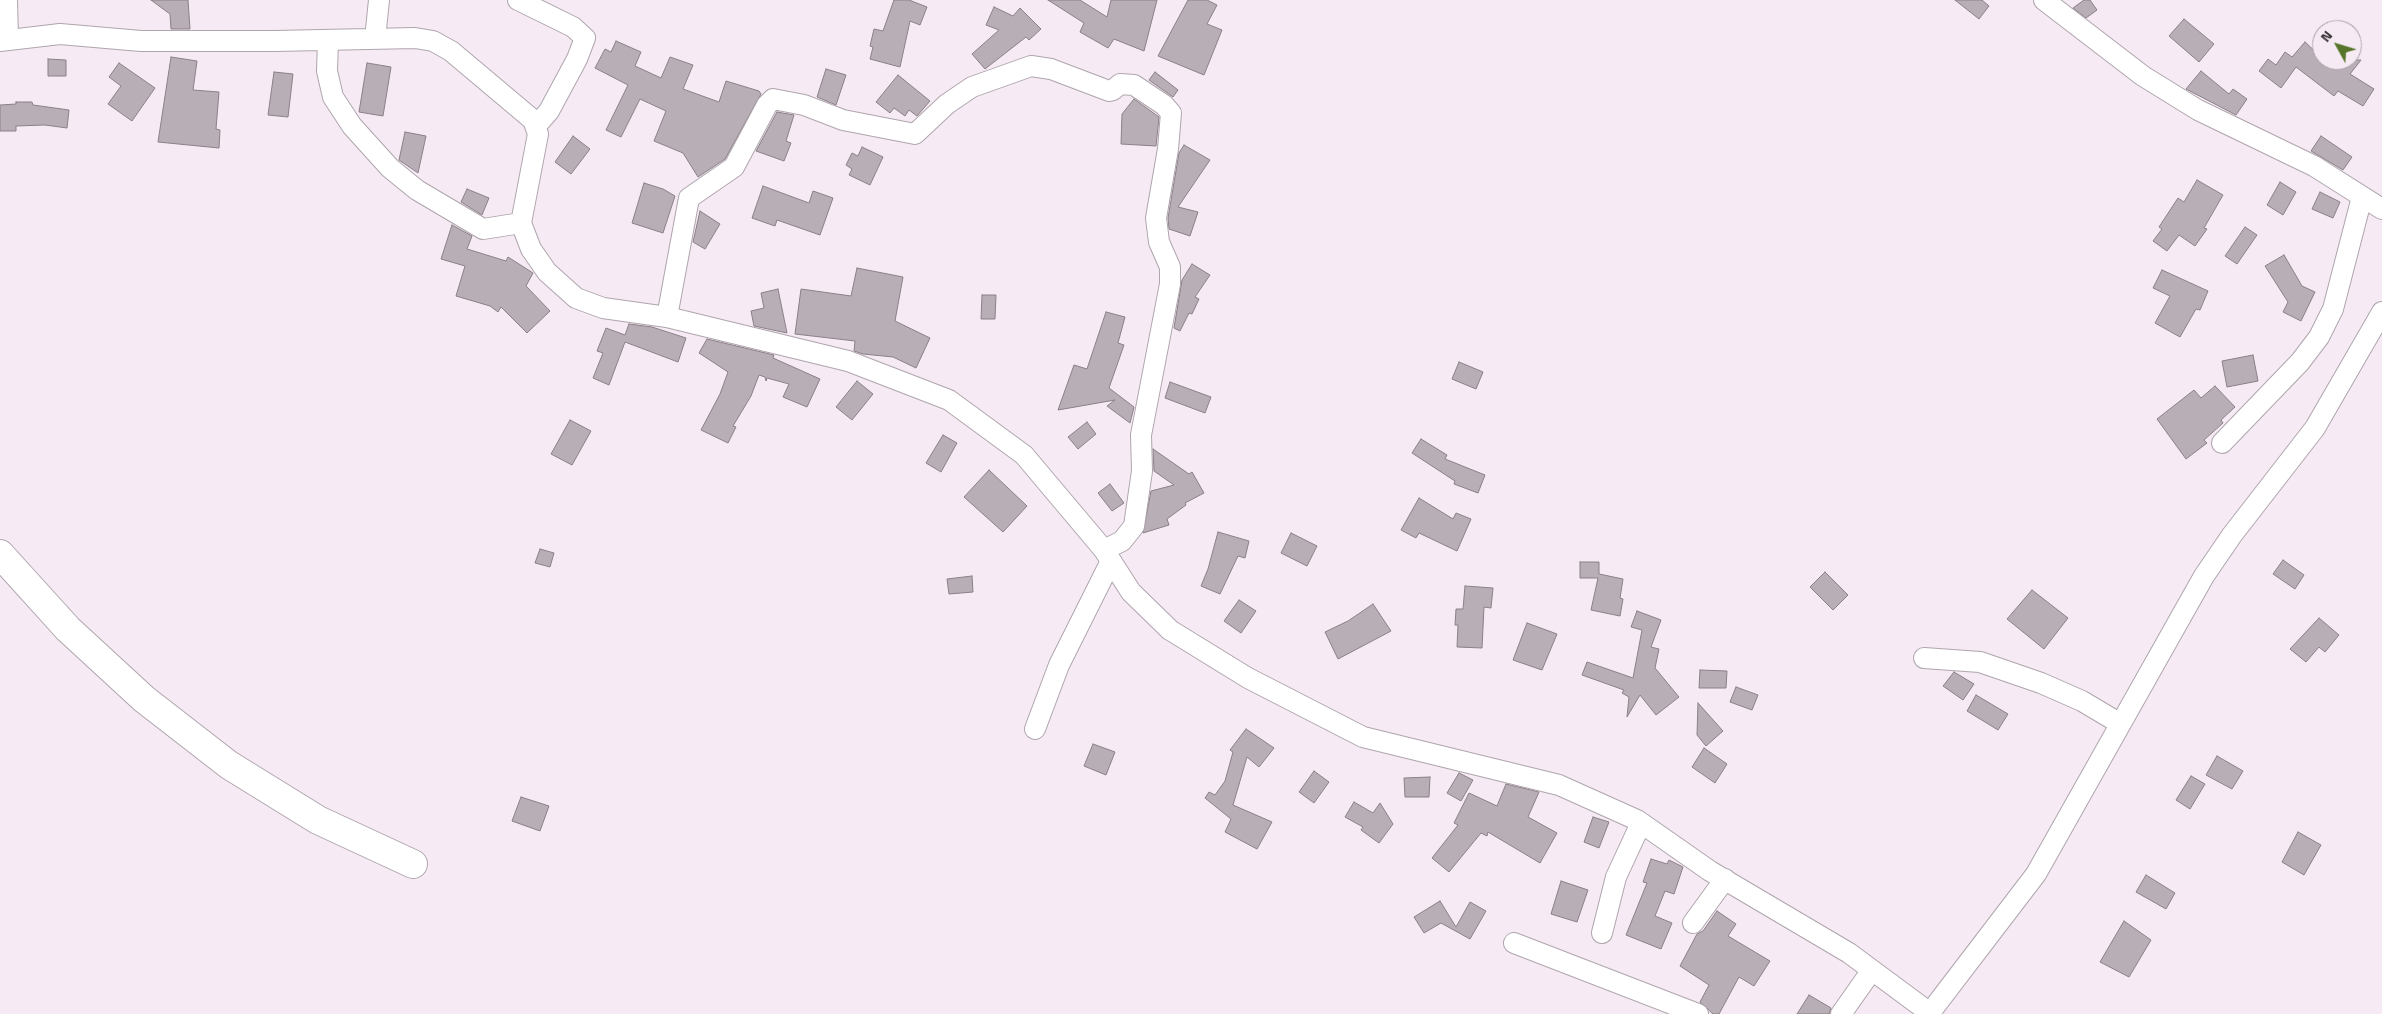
<!DOCTYPE html>
<html>
<head>
<meta charset="utf-8">
<style>
  body { margin:0 }
  #map { position:relative; width:2382px; height:1014px; overflow:hidden; background:#f6ebf4; font-family:"Titillium Web",sans-serif }
  canvas { display:block }
  .north { position:absolute; left:2312px; top:20px; width:50px; height:50px; box-sizing:border-box; background:#f6ebf4; border:1px solid #aaa1a8; border-radius:50%; rotate:309deg; font-size:14px; font-weight:700; line-height:20px; text-align:center; color:#373236 }
  .north::after { content:''; display:block; margin:auto; width:18px; height:22px; background:#58762b; clip-path:polygon(50% 0,100% 100%,50% 72%,0 100%) }
</style>
</head>
<body>
<div id="map">
<canvas width="2382" height="1014"></canvas>
<div class="north">N</div>
</div>
<script>
const context = document.querySelector('canvas').getContext('2d');
context.lineJoin = 'round';
function paint(path, color) { context.fillStyle = color; context.fill(path, 'evenodd'); }
const shape = rows => new Path2D(rows.map(r => 'M' + r).join(''));
function stroke(path, color, width, dash) { context.strokeStyle = color; context.lineWidth = width; context.lineCap = dash ? 'butt' : 'round'; context.setLineDash(dash || []); context.stroke(path); }
const building = shape([
  [151,0,188,0,190,29,171,29,170,14,151,0],
  [894,0,909,0,927,7,920,25,910,21,900,67,870,59,873,47,870,46,874,29,883,31,894,0],
  [1048,0,1080,0,1107,17,1111,0,1157,0,1144,51,1114,39,1108,48,1080,32,1084,23,1048,0],
  [1188,0,1207,0,1217,5,1207,24,1222,30,1204,75,1158,56,1188,0],
  [1955,0,1982,0,1989,6,1979,19,1955,0],
  [2084,0,2090,0,2097,10,2086,18,2073,8,2084,0],
  [994,7,1013,16,1020,8,1041,29,1029,40,1026,37,985,69,972,54,999,30,986,25,994,7],
  [2184,19,2214,44,2199,62,2169,36,2184,19],
  [616,41,641,52,635,66,661,78,670,57,693,65,683,89,719,102,726,81,759,91,761,94,725,159,698,177,683,153,654,141,666,111,640,99,621,137,606,130,628,85,595,68,605,49,611,52,616,41],
  [2305,42,2332,67,2337,60,2361,60,2350,74,2374,89,2363,106,2338,91,2334,96,2296,67,2281,88,2259,71,2268,59,2276,65,2285,52,2292,57,2305,42],
  [171,57,197,61,193,90,219,92,216,129,220,130,219,148,158,142,171,57],
  [48,59,66,60,66,76,48,76,48,59],
  [119,63,155,88,132,121,108,104,121,86,109,77,119,63],
  [367,63,391,67,383,116,359,112,367,63],
  [826,69,846,75,836,105,817,97,826,69],
  [2201,71,2229,94,2233,89,2247,99,2236,115,2186,89,2201,71],
  [274,72,293,74,288,117,268,115,274,72],
  [1155,72,1178,90,1173,97,1149,80,1155,72],
  [898,75,930,101,917,116,909,110,905,116,894,108,890,113,876,102,898,75],
  [1134,99,1159,117,1156,146,1121,144,1122,114,1134,99],
  [16,102,32,102,33,105,69,110,67,128,45,125,16,126,16,131,0,131,0,105,16,104,16,102],
  [777,112,794,115,786,141,791,143,784,161,756,151,777,112],
  [405,132,426,136,418,173,399,160,405,132],
  [573,136,590,149,571,174,555,162,573,136],
  [2321,136,2352,157,2343,170,2311,151,2321,136],
  [1184,145,1210,160,1178,207,1198,212,1190,236,1169,229,1168,218,1179,153,1184,145],
  [862,147,883,157,870,185,849,175,852,169,846,165,852,153,858,156,862,147],
  [2197,180,2223,195,2204,228,2207,229,2195,246,2179,235,2167,251,2153,241,2162,229,2159,227,2178,198,2184,202,2197,180],
  [2280,182,2296,192,2283,215,2267,205,2280,182],
  [644,183,663,189,675,196,663,233,632,223,644,183],
  [763,186,809,203,813,191,833,198,820,235,777,220,775,226,752,218,763,186],
  [467,189,489,198,482,215,461,202,467,189],
  [2320,192,2340,202,2333,218,2312,209,2320,192],
  [700,211,720,224,705,249,693,242,700,211],
  [452,225,472,236,467,249,506,261,508,257,533,273,526,286,550,311,527,333,501,307,498,312,490,306,456,296,465,266,441,259,452,225],
  [2245,227,2257,235,2237,264,2225,256,2245,227],
  [2284,255,2302,286,2315,292,2301,321,2283,312,2288,302,2265,266,2284,255],
  [1192,264,1210,275,1195,297,1199,299,1192,314,1189,313,1180,331,1174,328,1182,280,1192,264],
  [857,268,903,277,895,321,930,338,916,368,893,357,863,354,854,351,855,341,795,334,801,289,851,296,857,268],
  [2162,270,2208,291,2200,310,2196,309,2180,337,2155,323,2170,296,2153,288,2162,270],
  [778,289,787,333,754,326,751,311,764,308,761,293,778,289],
  [982,295,996,295,995,319,981,319,982,295],
  [1106,312,1125,317,1118,343,1124,345,1109,388,1134,407,1130,423,1107,406,1115,400,1058,410,1074,365,1087,369,1106,312],
  [629,324,652,327,686,338,678,362,625,342,609,385,593,378,603,353,597,351,606,328,625,335,629,324],
  [707,339,774,355,773,358,820,379,807,407,783,397,789,384,767,378,766,381,765,377,759,375,751,396,733,426,736,427,728,443,701,430,720,394,728,372,699,353,707,339],
  [2253,355,2258,381,2227,387,2222,361,2253,355],
  [1459,362,1483,372,1476,389,1452,379,1459,362],
  [857,381,873,394,852,420,836,407,857,381],
  [1170,382,1211,397,1205,413,1165,398,1170,382],
  [2215,386,2235,407,2221,420,2223,423,2204,440,2207,443,2186,459,2157,419,2194,390,2201,398,2215,386],
  [570,420,591,431,572,465,551,454,570,420],
  [1087,422,1096,434,1078,449,1068,437,1087,422],
  [943,435,957,443,941,472,926,463,943,435],
  [1421,439,1447,455,1445,459,1485,475,1478,493,1454,484,1455,481,1412,453,1421,439],
  [1153,449,1189,474,1192,472,1204,493,1185,503,1186,505,1167,519,1169,525,1143,533,1151,491,1174,485,1154,471,1153,449],
  [989,470,1027,506,1003,532,964,497,989,470],
  [1110,484,1124,503,1112,511,1098,493,1110,484],
  [1419,498,1453,519,1456,513,1471,519,1457,551,1419,533,1416,538,1401,530,1419,498],
  [1218,532,1249,541,1245,558,1238,556,1220,594,1201,586,1208,569,1218,532],
  [1291,533,1317,546,1307,566,1281,553,1291,533],
  [540,549,554,553,550,567,535,563,540,549],
  [2283,560,2304,575,2295,589,2273,574,2283,560],
  [1580,562,1599,562,1599,574,1623,579,1620,598,1623,599,1620,616,1591,610,1598,578,1580,578,1580,562],
  [1825,572,1848,595,1833,610,1810,587,1825,572],
  [972,576,973,592,949,594,947,579,972,576],
  [1465,586,1493,588,1491,608,1484,607,1482,648,1457,647,1458,625,1455,625,1456,609,1463,609,1465,586],
  [2032,590,2068,618,2044,649,2007,619,2032,590],
  [1239,600,1256,611,1241,633,1224,621,1239,600],
  [1373,604,1391,631,1338,659,1325,632,1348,621,1373,604],
  [1637,611,1661,620,1651,647,1659,649,1655,668,1679,697,1656,715,1640,695,1627,717,1629,697,1622,693,1624,690,1582,675,1587,662,1633,678,1642,630,1631,627,1637,611],
  [2319,618,2339,635,2325,652,2319,647,2306,662,2290,649,2319,618],
  [1527,623,1557,634,1542,670,1513,660,1527,623],
  [1700,670,1727,671,1726,688,1699,688,1700,670],
  [1954,672,1974,684,1963,700,1943,686,1954,672],
  [1736,687,1758,695,1752,710,1730,702,1736,687],
  [1976,695,2008,714,1998,730,1967,711,1976,695],
  [1698,703,1723,731,1706,746,1697,735,1698,703],
  [1246,729,1274,748,1259,767,1247,757,1233,805,1272,822,1257,849,1225,832,1231,819,1205,798,1209,792,1215,795,1225,781,1233,752,1230,750,1246,729],
  [1093,744,1115,752,1106,775,1084,766,1093,744],
  [1704,748,1727,764,1715,783,1692,767,1704,748],
  [2217,756,2243,771,2232,789,2206,775,2217,756],
  [1314,771,1329,782,1314,803,1299,792,1314,771],
  [1459,773,1473,780,1461,801,1447,793,1459,773],
  [2191,776,2205,784,2190,809,2176,800,2191,776],
  [1430,777,1429,797,1405,797,1404,778,1430,777],
  [1506,784,1539,792,1528,817,1557,833,1540,863,1488,832,1487,836,1481,833,1449,872,1432,858,1458,825,1454,823,1469,793,1497,806,1506,784],
  [521,797,549,806,540,831,512,821,521,797],
  [1354,802,1373,813,1380,803,1393,824,1379,843,1361,830,1363,827,1345,817,1354,802],
  [1593,817,1609,822,1599,848,1584,842,1593,817],
  [2298,832,2321,845,2304,875,2282,862,2298,832],
  [1651,859,1667,864,1669,860,1683,867,1674,894,1665,891,1655,916,1672,923,1661,949,1626,935,1647,883,1643,882,1651,859],
  [2146,875,2175,893,2166,909,2136,892,2146,875],
  [1561,881,1588,890,1577,922,1551,914,1561,881],
  [1440,901,1456,927,1470,902,1486,911,1470,939,1441,923,1424,933,1414,917,1440,901],
  [1717,911,1736,924,1728,936,1770,961,1754,986,1739,977,1719,1014,1713,1014,1700,1002,1709,985,1680,966,1697,934,1703,931,1717,911],
  [2124,921,2151,940,2129,977,2100,962,2124,921],
  [1809,995,1831,1008,1829,1014,1797,1014,1809,995]
]);
const minor = shape([
  [7,0,8,38],
  [518,0,573,27,585,38,577,59,549,111,536,126],
  [2044,0,2143,76,2198,110,2314,166,2382,209],
  [375,39,379,0],
  [328,40,327,71,333,97,352,126,390,168,417,190,483,229,521,223],
  [0,41,60,34,141,41,275,41,415,38,433,41,451,51,533,120,538,134,521,223,531,249,547,272,576,298,603,308,667,317,848,361,949,400,1024,455,1104,550,1131,592,1170,630,1248,678,1363,737,1559,785,1637,820,1710,871,1849,953,1930,1013],
  [667,317,689,198,734,167,767,105,773,99,804,105,843,120,915,134,947,104,972,87,1031,66,1051,69,1109,91,1113,90,1120,84,1134,85,1164,105,1171,113,1168,149,1156,218,1159,242,1170,267,1170,284,1141,435,1142,471,1134,526,1122,541,1104,550],
  [2222,443,2300,362,2319,337,2333,309,2362,197],
  [1924,658,1980,662,2041,683,2082,701,2119,723],
  [1035,729,1059,665,1111,561],
  [1693,923,1725,879],
  [1602,933,1616,877,1641,823],
  [1514,943,1698,1014],
  [1841,1014,1872,970],
  [1929,1014,2036,874,2204,576,2232,535,2315,428,2382,312]
]);
const secondary = shape([
  [0,554,68,629,144,699,229,765,318,820,413,864]
]);
paint(building, '#b8aeb5');
stroke(building, '#8a8087', 1);
stroke(minor, '#afa5ad', 22);
stroke(secondary, '#afa5ad', 30);
stroke(minor, '#fff', 20);
stroke(secondary, '#fff', 28);
</script>
</body>
</html>
